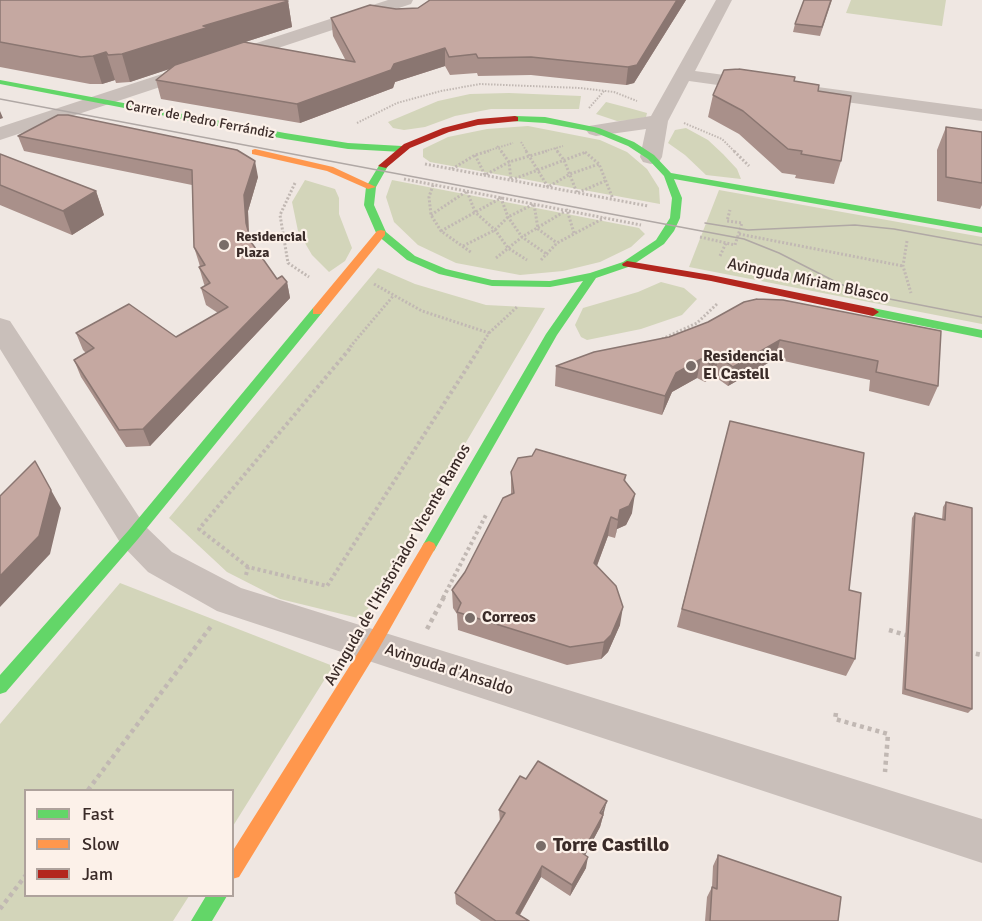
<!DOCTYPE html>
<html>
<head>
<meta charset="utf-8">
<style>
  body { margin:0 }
  #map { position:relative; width:982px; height:921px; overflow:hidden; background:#efe7e2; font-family:Signika,sans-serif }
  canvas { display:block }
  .legend { position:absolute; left:24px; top:789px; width:210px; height:108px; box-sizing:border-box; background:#fcf1e9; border:2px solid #aea29c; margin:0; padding:8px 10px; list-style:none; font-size:18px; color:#3a2b28 }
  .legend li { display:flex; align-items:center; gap:12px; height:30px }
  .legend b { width:30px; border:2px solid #aea29c }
</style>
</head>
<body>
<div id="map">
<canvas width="982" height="921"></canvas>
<ul class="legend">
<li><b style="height:8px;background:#63d668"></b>Fast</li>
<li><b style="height:8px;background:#ff974d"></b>Slow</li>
<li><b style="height:8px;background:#b3261e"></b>Jam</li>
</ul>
</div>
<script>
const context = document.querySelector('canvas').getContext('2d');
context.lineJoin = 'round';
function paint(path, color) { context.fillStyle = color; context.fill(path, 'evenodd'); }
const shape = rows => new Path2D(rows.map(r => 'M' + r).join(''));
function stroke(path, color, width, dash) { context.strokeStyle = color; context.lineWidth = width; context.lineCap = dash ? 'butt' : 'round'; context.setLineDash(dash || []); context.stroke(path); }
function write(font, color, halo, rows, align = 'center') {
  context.font = font + ' Signika,sans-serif'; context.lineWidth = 4.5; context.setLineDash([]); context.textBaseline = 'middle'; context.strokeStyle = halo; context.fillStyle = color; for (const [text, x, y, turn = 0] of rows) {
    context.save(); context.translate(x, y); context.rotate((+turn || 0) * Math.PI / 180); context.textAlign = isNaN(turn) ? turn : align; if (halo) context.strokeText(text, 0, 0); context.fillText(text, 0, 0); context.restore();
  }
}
const green = shape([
  [851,0,946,0,942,26,846,13],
  [509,93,581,96,579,109,491,109,455,116,425,127,404,130,393,128,388,122,438,101,470,94],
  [606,102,629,108,647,113,646,117,634,120,617,121,596,114],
  [528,126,600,140,627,152,647,169,659,188,660,204,430,162,423,157,423,149,448,137,487,129],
  [686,128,708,140,723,154,737,169,741,179,706,175,685,155,668,143,675,130],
  [305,180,335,189,339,198,339,214,352,248,345,261,329,272,312,255,298,231,292,202],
  [392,180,639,228,645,234,631,247,600,262,563,271,520,275,456,263,418,245,394,222,386,197],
  [719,190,982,237,982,324,689,267],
  [378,268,415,284,486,305,545,308,362,619,280,599,227,572,169,518],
  [661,282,684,288,697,299,682,315,641,329,587,340,581,337,575,325,583,308,638,292],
  [120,583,333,666,233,826,232,790,26,790,26,896,189,896,173,921,0,921,0,724]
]);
const pathFar3 = shape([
  [589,108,604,91],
  [357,123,397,103,441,91,480,84,580,88,614,92,637,101],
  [684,123,722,139,735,152],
  [521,142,527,152],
  [497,146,502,152],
  [555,148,558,152],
  [484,152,513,143],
  [542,152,563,146]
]);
const pathFar2 = shape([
  [501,151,509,162,511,180,586,152],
  [526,151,548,187,570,174,599,164],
  [557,151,564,160,577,193,605,181],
  [734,151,749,166],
  [585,152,599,164,613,199],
  [475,155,485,175,509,162,547,151],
  [425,164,648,206],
  [452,169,475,155,489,151],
  [404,179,641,225],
  [295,183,280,215,288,263,309,277],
  [433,185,429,197,431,215,441,231,472,253],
  [431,215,467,191,475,212,495,230,508,248,527,260],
  [441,231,501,198,508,217,522,237,548,255],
  [739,234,903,266],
  [700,237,735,245,742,223,727,221,730,210],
  [907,241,903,266,911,293],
  [463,246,495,230,508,217,534,204,538,229,557,243],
  [720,256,726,243],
  [496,258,522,237,567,210,574,233],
  [541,260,557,243,604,218],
  [374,284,422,311,489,333,480,347],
  [489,333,517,307],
  [662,339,697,323,718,303],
  [350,347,394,295]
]);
const pathFar1 = shape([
  [248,567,199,529,352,346],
  [246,575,248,567,327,586,481,346],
  [443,598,487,513]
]);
const path = shape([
  [427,629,444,597],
  [889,630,909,636],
  [968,652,982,655],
  [836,713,835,719,888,734,885,772],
  [88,790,212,625],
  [0,909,26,875]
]);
const street = shape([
  [388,0,413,0,411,4,0,140,0,127,388,0],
  [716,0,732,0,695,71,768,81,771,85,768,89,761,91,689,81,668,121,662,157,659,162,651,164,643,162,640,157,646,129,596,136,589,134,586,130,589,126,651,116,716,0],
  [810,86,982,109,982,121,803,96,800,92,803,88,810,86],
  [0,318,10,321,145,526,172,552,241,588,982,819,982,863,217,611,148,572,121,544,0,349,0,318]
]);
const fast = shape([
  [0,80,285,133,348,143,402,146,407,149,402,152,348,149,285,139,0,84,0,80],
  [515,116,545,117,599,128,634,142,654,155,671,173,982,227,982,233,674,179,682,198,680,218,674,231,664,244,631,266,596,278,557,335,434,551,429,553,424,551,422,547,424,543,546,334,583,281,550,287,492,286,439,274,407,260,377,235,364,205,366,187,380,164,388,166,376,187,374,205,386,232,415,256,446,269,492,280,550,281,590,273,623,262,656,240,670,218,672,198,664,176,648,159,628,146,594,132,545,123,512,121,512,117,515,116],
  [317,307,323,311,321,314,138,539,6,692,0,694,0,675,128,531,313,308,317,307],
  [873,308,982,330,982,338,869,315,867,312,873,308],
  [206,896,227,896,212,921,191,921,206,896]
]);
const slow = shape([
  [255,149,333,167,376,187,368,189,327,171,252,154,252,150,255,149],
  [381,230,385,231,385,235,321,314,313,314,313,308,377,231,381,230],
  [429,541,434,543,436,547,378,650,239,877,232,879,232,852,366,640,424,543,429,541]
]);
const jam = shape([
  [515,116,518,117,518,121,478,125,449,132,410,148,386,168,378,166,404,144,443,128,478,119,515,116],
  [627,261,711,275,873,308,879,312,873,316,711,281,623,266,622,264,627,261]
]);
const tram = shape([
  [0,99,744,239,779,253,840,284,874,296,982,317],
  [705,223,748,230,855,225,894,229,982,245]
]);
const wall = shape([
  [0,0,288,1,292,27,214,52,346,61,333,36,331,18,396,9,418,8,430,0,686,0,634,83,626,85,531,75,478,76,477,73,450,75,445,66,395,82,393,88,300,123,161,99,156,80,169,69,130,82,116,83,115,80,102,84,90,84,0,67],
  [804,0,832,0,820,36,793,32,795,24],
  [794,81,818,91,841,161,834,184,795,178,796,175,782,173,739,134,708,117,713,95],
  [946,127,982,132,982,205,980,209,937,201,937,150],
  [18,136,258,177,248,211,249,235,251,242,277,279,287,282,290,298,150,446,126,447,81,377,74,360,86,353,83,350,76,333,176,337,218,313,206,305,201,288,205,286,204,284,199,267,200,267,199,263,194,247,192,185,24,151],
  [0,154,96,191,104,215,72,235,0,205],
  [744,302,938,386,929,406,869,391,870,380,775,359,728,386,714,376,705,382,697,378,672,392,662,415,555,386,556,366,669,337,708,322],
  [730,421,849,590,855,659,846,676,677,627],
  [511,472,626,475,625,482,632,513,626,525,617,529,615,538,608,536,597,566,620,625,608,652,601,659,567,665,458,630,457,614,453,608,452,590,465,572,511,494],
  [946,502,972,709,968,713,902,694,912,518,915,513,942,520,943,507],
  [526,779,604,813,600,827,585,855,586,868,570,896,541,877,520,915,529,921,481,921,456,904,455,893,500,822,499,810],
  [718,855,838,921,705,921,707,897,712,887,713,866]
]);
const shadedWall = shape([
  [677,0,686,0,634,83,626,85,628,67],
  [288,1,292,27,214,52,215,54,130,82,122,54,203,26],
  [445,48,445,66,395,82,393,88,300,123,297,104,394,64],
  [106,52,115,80,102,84,93,56],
  [0,111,3,118,0,119],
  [255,161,258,177,248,211,249,240,246,223,244,195],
  [96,191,104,215,72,235,63,211],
  [287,282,290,298,150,446,143,429],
  [780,340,775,359,728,386,733,367],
  [719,357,714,376,705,382,709,363],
  [701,359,697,378,672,392,662,415,665,396,676,373],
  [51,490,61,508,50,554,0,607,0,576],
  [635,494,632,513,626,525,617,529,615,538,620,510],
  [611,517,608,536,591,581,594,563],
  [623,607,620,625,608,652,601,659,604,642],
  [607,801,600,827,580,865,582,853],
  [588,857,586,868,570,896,572,885],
  [542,866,541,877,516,921,516,913]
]);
const building = shape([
  [0,0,284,0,288,1,203,26,209,27,122,54,108,55,106,52,93,56,81,57,0,42,0,0],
  [430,0,677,0,637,65,628,67,531,57,478,58,476,54,449,57,445,48,394,64,391,70,297,104,156,80,175,65,244,42,355,62,331,18,370,5,396,9,418,8,430,0],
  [804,0,831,0,822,27,795,24,804,0],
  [739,69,795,77,794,81,819,85,818,91,851,96,841,161,801,154,802,151,788,149,743,111,713,95,724,70,739,69],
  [58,115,68,115,237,150,255,161,244,195,246,223,251,242,277,279,282,276,287,282,143,429,119,430,74,360,94,348,76,333,129,304,176,337,228,307,201,288,210,283,199,267,205,265,194,247,192,170,18,136,58,115],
  [946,127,982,132,982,183,946,177,946,127],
  [0,154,96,191,63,211,0,185,0,154],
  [757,299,783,300,941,331,938,386,876,372,878,361,780,340,733,367,719,357,709,363,701,359,676,373,665,396,556,366,594,352,669,337,708,322,744,302,757,299],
  [730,421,864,453,849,590,861,593,855,659,682,609,730,421],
  [536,449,626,475,624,480,635,494,629,506,620,510,618,520,611,517,594,563,616,586,623,607,611,635,604,642,570,647,457,612,461,603,452,590,465,572,503,498,514,493,511,472,518,458,532,456,536,449],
  [35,461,51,490,39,536,0,576,0,496,35,461],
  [946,502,972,508,972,709,905,689,915,513,945,520,946,502],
  [538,761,607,801,600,813,603,815,582,853,588,857,572,885,542,866,516,913,529,921,496,921,455,893,505,813,499,810,520,776,526,779,538,761],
  [718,855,841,897,838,921,710,921,712,887,717,889,718,855]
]);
const markers = [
  [224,245,6,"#796d69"],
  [691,366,6,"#796d69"],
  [470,618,6,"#796d69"],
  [541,846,6,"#796d69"]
];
const farStreetnames = [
  ["Carrer de Pedro Ferrándiz",200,120,11]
];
const farPoinames = [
  ["Residencial",236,237],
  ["Plaza",236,253]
];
const streetNames = [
  ["Avinguda Míriam Blasco",808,281,12],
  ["Avinguda de l'Historiador Vicente Ramos",398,565,-60],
  ["Avinguda d'Ansaldo",449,670,18]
];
const poiNames = [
  ["Residencial",703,357],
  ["El Castell",703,375],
  ["Correos",482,618]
];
const nearPoinames = [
  ["Torre Castillo",553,846]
];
paint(green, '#d3d5ba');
stroke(pathFar3, '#c1b8b3', 2, [1.5, 1.5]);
stroke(pathFar2, '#c1b8b3', 3, [2, 2]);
stroke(pathFar1, '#c1b8b3', 4, [3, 3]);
stroke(path, '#c1b8b3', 4.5, [4, 4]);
paint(street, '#c9bfba');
paint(fast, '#63d668');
paint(slow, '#ff974d');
paint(jam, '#b3261e');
stroke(tram, '#b0a8a5', 1.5);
paint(wall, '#a9908a');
paint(shadedWall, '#8a7671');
paint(building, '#c5a8a1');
stroke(building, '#8a7671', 1.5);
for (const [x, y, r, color] of markers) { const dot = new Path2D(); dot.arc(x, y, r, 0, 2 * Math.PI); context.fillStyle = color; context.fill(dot); stroke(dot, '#fcf1e9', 2); }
write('14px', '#3a2b28', '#fcf1e9', farStreetnames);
write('bold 14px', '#3a2b28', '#fcf1e9', farPoinames, 'left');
write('16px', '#3a2b28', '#fcf1e9', streetNames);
write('bold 16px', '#3a2b28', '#fcf1e9', poiNames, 'left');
write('bold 20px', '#3a2b28', '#fcf1e9', nearPoinames, 'left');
</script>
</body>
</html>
